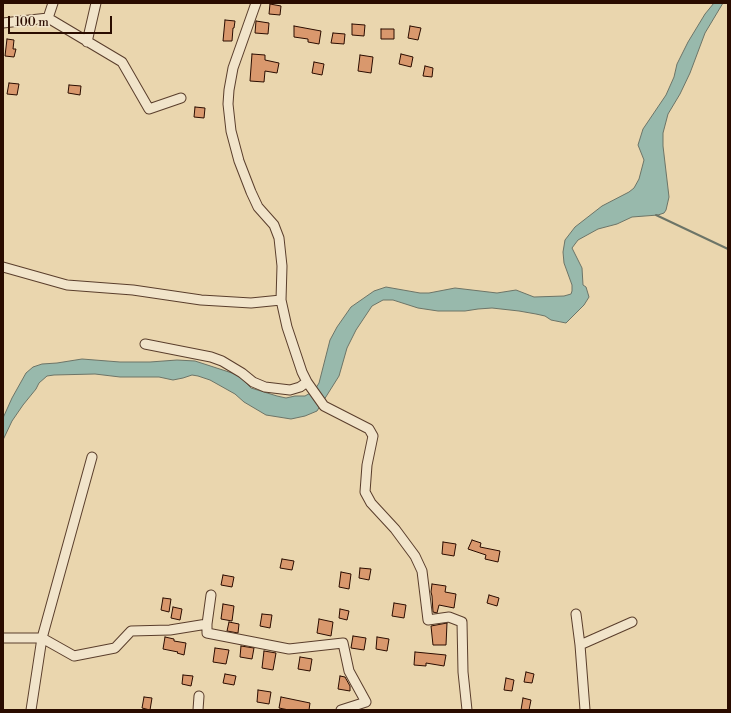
<!DOCTYPE html>
<html>
<head>
<meta charset="utf-8">
<style>
  body { margin:0 }
  #map { position:relative; width:731px; height:713px; overflow:hidden; background:#ead6ae; font-family:"Libre Bodoni",serif }
  canvas { display:block }
  .frame { position:absolute; inset:0; border:4px solid #2a0c00; pointer-events:none }
  .scale { position:absolute; left:8px; top:16px; width:104px; height:18px; box-sizing:border-box; border:2px solid #2a0c00; border-top:0; padding-left:5px; font-size:12px; line-height:14px; white-space:nowrap; color:#2a0c00; -webkit-text-stroke:3px #f1e4ca; paint-order:stroke }
</style>
</head>
<body>
<div id="map">
<canvas width="731" height="713"></canvas>
<div class="frame"></div>
<div class="scale">100 m</div>
</div>
<script>
const context = document.querySelector('canvas').getContext('2d');
context.lineJoin = 'round';
function paint(path, color) { context.fillStyle = color; context.fill(path, 'evenodd'); }
const shape = rows => new Path2D(rows.map(r => 'M' + r).join(''));
function stroke(path, color, width, dash) { context.strokeStyle = color; context.lineWidth = width; context.lineCap = dash ? 'butt' : 'round'; context.setLineDash(dash || []); context.stroke(path); }
const water = shape([
  [714,3,723,3,705,33,690,73,680,94,668,114,663,133,663,146,669,197,666,210,664,213,658,215,632,217,617,224,598,229,578,240,572,248,582,268,583,285,586,287,589,297,584,305,566,323,551,320,545,316,536,314,519,311,492,308,478,309,465,311,438,311,418,308,393,300,383,300,372,306,356,330,347,348,339,376,317,411,305,416,291,419,266,415,244,402,235,394,210,380,198,376,192,375,183,378,173,380,159,377,120,377,95,374,54,375,47,376,39,383,36,389,23,405,12,421,3,440,3,418,12,398,26,373,33,367,42,364,57,363,82,359,120,362,150,362,177,360,195,361,232,373,239,376,251,388,277,396,286,398,295,396,305,396,314,391,319,383,330,340,337,327,351,307,374,291,386,287,420,293,429,293,455,288,497,293,516,290,534,297,564,296,571,294,572,291,572,285,564,263,563,252,565,240,575,227,602,206,629,192,634,188,639,179,644,160,638,145,643,129,666,95,674,77,677,64,688,42,705,14,714,3]
]);
const stream = shape([
  [656,215,728,249]
]);
const building = shape([
  [270,4,281,6,280,15,269,14,270,4],
  [225,20,235,21,234,28,233,28,232,41,223,41,225,20],
  [256,21,269,23,268,34,255,33,256,21],
  [352,24,365,25,364,36,352,35,352,24],
  [294,26,321,31,319,44,308,42,308,39,294,37,294,26],
  [410,26,421,28,418,40,408,38,410,26],
  [381,29,394,29,394,39,381,39,381,29],
  [333,33,345,34,344,44,331,43,333,33],
  [7,39,14,40,13,49,16,49,14,57,5,56,7,39],
  [252,54,265,55,265,60,279,63,277,73,265,71,264,82,250,81,252,54],
  [401,54,413,57,411,67,399,64,401,54],
  [360,55,373,57,371,73,358,71,360,55],
  [314,62,324,64,322,75,312,73,314,62],
  [425,66,433,68,432,77,423,76,425,66],
  [9,83,19,84,17,95,7,94,9,83],
  [69,85,81,86,80,95,68,93,69,85],
  [195,107,205,108,204,118,194,117,195,107],
  [472,540,481,543,480,547,500,551,498,562,485,559,486,555,468,549,472,540],
  [443,542,456,544,454,556,442,554,443,542],
  [282,559,294,561,292,570,280,568,282,559],
  [360,568,371,569,369,580,359,578,360,568],
  [341,572,351,574,349,589,339,587,341,572],
  [223,575,234,577,232,587,221,585,223,575],
  [432,584,446,586,445,592,456,594,454,608,439,605,437,613,433,612,432,596,431,592,432,584],
  [489,595,499,598,497,606,487,603,489,595],
  [163,598,171,599,169,612,161,610,163,598],
  [394,603,406,605,404,618,392,616,394,603],
  [223,604,234,606,232,621,221,619,223,604],
  [173,607,182,609,180,620,171,618,173,607],
  [340,609,349,611,347,620,339,618,340,609],
  [262,614,272,615,270,628,260,626,262,614],
  [319,619,333,622,331,636,317,633,319,619],
  [229,622,239,624,238,633,227,631,229,622],
  [447,623,446,645,433,645,431,626,447,623],
  [353,636,366,638,364,650,351,648,353,636],
  [165,637,174,639,174,641,186,643,184,655,177,653,178,652,163,649,165,637],
  [377,637,389,639,387,651,376,649,377,637],
  [241,646,254,648,252,659,240,657,241,646],
  [215,648,229,650,226,664,213,662,215,648],
  [264,651,276,653,273,670,262,668,264,651],
  [415,652,446,655,444,666,426,663,426,666,414,665,415,652],
  [300,657,312,659,310,671,298,669,300,657],
  [526,672,534,674,532,683,524,682,526,672],
  [225,674,236,676,234,685,223,683,225,674],
  [183,675,193,676,191,686,182,684,183,675],
  [340,676,345,677,350,686,350,691,338,689,340,676],
  [506,678,514,680,512,691,504,690,506,678],
  [258,690,271,692,269,704,257,702,258,690],
  [144,697,152,698,150,710,142,708,144,697],
  [281,697,310,703,309,710,289,710,279,708,281,697],
  [523,698,531,700,529,710,521,710,523,698]
]);
const minor = shape([
  [53,3,48,18,122,62,149,109,181,98],
  [256,3,233,68,229,90,228,104,231,131,239,161,251,192,258,207,274,225,279,238,282,266,281,300,287,327,302,372,307,382,324,406,369,429,373,436,367,465,365,492,371,503,395,529,415,556,422,571,428,620,449,617,462,622,463,672,467,710],
  [3,23,48,18],
  [87,42,96,3],
  [3,267,67,285,133,290,201,300,251,303,281,300],
  [145,344,211,357,222,361,242,373,253,382,265,387,290,390,300,387,307,382],
  [576,614,580,645,585,710],
  [207,624,207,633,289,649,343,643,349,671,366,702,341,710],
  [3,638,42,638,74,656,115,648,131,631,170,630,207,624,211,595],
  [580,645,632,622],
  [31,710,42,638,92,457],
  [198,710,199,696]
]);
paint(water, '#98b9ac');
stroke(water, '#6c7467', 1);
stroke(stream, '#6c7467', 2);
paint(building, '#d9986d');
stroke(building, '#2a0c00', 1);
stroke(minor, '#5a3e2c', 11);
stroke(minor, '#f1e4ca', 9);
</script>
</body>
</html>
